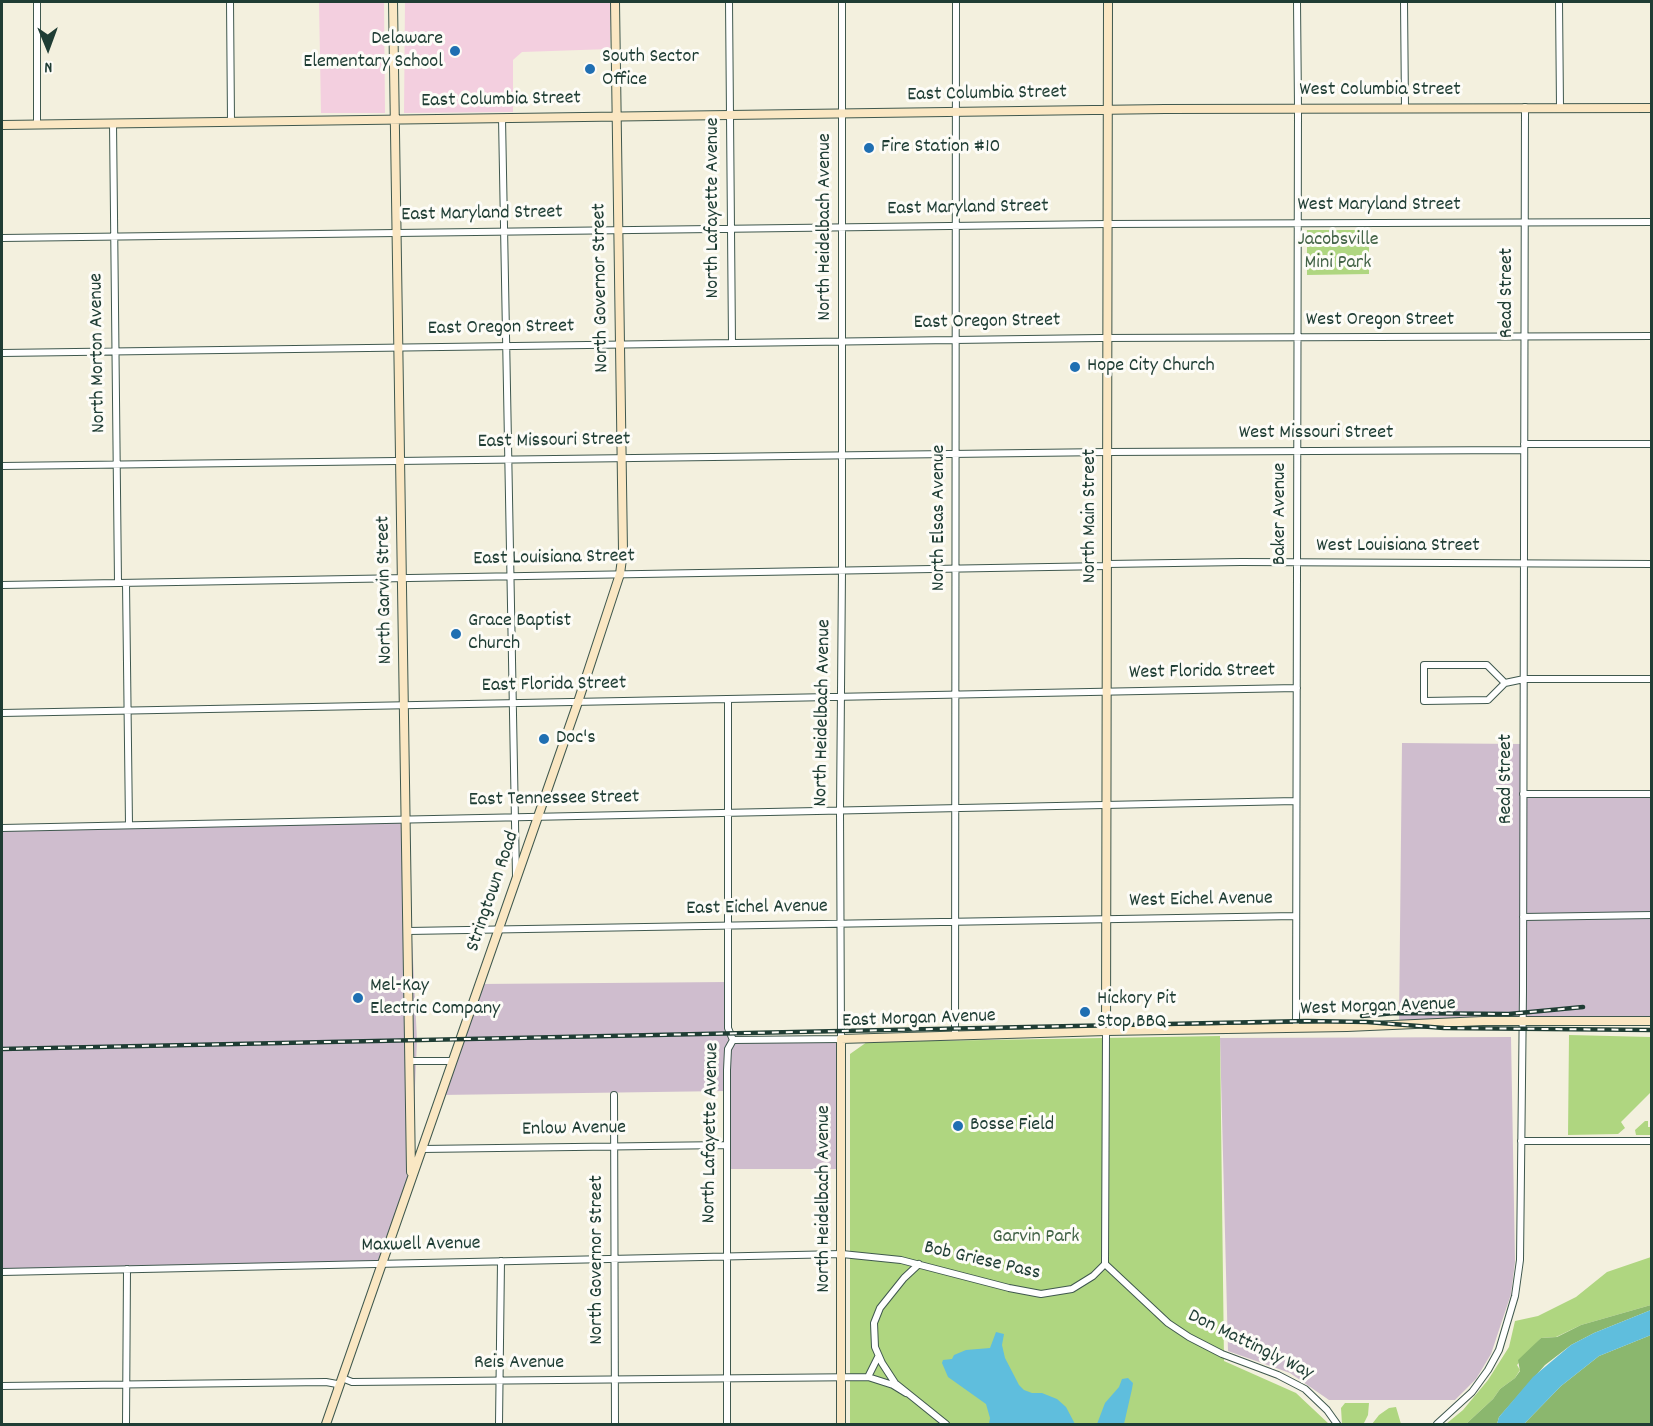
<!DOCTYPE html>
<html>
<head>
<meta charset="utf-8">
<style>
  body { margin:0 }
  #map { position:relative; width:1653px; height:1426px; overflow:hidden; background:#f3f0de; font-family:Dekko,sans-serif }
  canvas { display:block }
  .frame { position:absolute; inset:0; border:3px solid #1f3d34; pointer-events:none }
  .north { position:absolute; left:18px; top:18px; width:60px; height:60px; -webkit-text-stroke:4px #fdfcf7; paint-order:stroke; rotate:179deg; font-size:16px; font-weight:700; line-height:24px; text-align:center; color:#1f3d34 }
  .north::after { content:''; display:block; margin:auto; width:21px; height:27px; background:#1f3d34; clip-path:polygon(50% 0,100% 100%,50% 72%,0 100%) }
</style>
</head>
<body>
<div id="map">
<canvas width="1653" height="1426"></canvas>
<div class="frame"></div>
<div class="north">N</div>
</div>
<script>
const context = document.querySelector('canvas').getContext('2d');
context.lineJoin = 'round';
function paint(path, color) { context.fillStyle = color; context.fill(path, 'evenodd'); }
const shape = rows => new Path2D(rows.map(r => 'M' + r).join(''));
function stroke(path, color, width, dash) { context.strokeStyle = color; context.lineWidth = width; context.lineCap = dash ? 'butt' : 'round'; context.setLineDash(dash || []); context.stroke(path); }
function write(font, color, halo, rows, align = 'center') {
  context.font = font + ' Dekko,sans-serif'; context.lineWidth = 6; context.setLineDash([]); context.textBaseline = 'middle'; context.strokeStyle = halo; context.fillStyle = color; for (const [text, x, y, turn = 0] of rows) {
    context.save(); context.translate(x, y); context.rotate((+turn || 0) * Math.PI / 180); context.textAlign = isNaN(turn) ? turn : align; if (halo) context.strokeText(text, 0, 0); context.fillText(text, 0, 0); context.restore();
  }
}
const built = shape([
  [319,2,384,2,385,113,321,113],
  [405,2,611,2,610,49,522,52,513,60,513,112,404,113]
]);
const industrial = shape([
  [1402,743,1523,744,1523,794,1651,795,1651,1020,1399,1025],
  [406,819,417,1040,411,1178,381,1263,2,1271,2,828],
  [728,982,729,1033,733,1040,841,1039,842,1169,726,1169,726,1091,440,1095,479,984],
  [1511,1037,1515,1262,1511,1294,1491,1354,1476,1379,1455,1400,1329,1400,1290,1373,1228,1351,1220,1038]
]);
const green = shape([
  [1307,230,1369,230,1369,274,1307,275],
  [1569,1035,1651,1037,1651,1092,1621,1122,1625,1128,1618,1134,1568,1135],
  [1220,1036,1224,1361,1296,1393,1329,1424,850,1424,850,1054,867,1042],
  [1645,1121,1648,1121,1648,1127,1651,1127,1651,1135,1636,1135,1635,1130],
  [1651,1257,1651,1305,1581,1325,1556,1337,1541,1338,1517,1365,1520,1370,1515,1378,1500,1389,1493,1399,1466,1424,1446,1424,1463,1410,1488,1380,1509,1347,1515,1321,1538,1316,1576,1297,1607,1272],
  [1345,1403,1369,1403,1368,1415,1364,1423,1342,1424,1341,1408],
  [1396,1407,1401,1424,1372,1424,1379,1415,1389,1408]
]);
const forest = shape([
  [1651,1305,1651,1310,1594,1333,1571,1345,1545,1365,1499,1417,1497,1424,1466,1424,1493,1399,1500,1389,1515,1378,1520,1371,1518,1360,1541,1338,1557,1337,1581,1325],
  [1651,1335,1651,1424,1524,1424,1561,1386,1599,1356]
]);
const water = shape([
  [1651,1310,1651,1335,1599,1356,1561,1386,1524,1424,1497,1424,1499,1417,1533,1377,1571,1345,1594,1333],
  [996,1332,1004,1334,1002,1345,1005,1358,1019,1385,1024,1390,1032,1393,1042,1393,1057,1399,1066,1407,1075,1424,989,1424,990,1418,986,1404,948,1377,942,1363,943,1360,952,1359,954,1355,966,1350,990,1348],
  [1128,1378,1133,1383,1132,1389,1124,1424,1097,1424,1105,1403,1119,1387,1122,1379]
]);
const street = shape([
  [37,2,37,124],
  [230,2,231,121],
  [729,2,732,343],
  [1404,2,1405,107],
  [1559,2,1560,107],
  [502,118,516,876],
  [113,123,118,583],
  [2,238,1107,224,1652,222],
  [2,353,1100,338,1652,336],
  [1524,444,1652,444],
  [2,466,1108,452,1524,450],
  [1107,564,1241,562,1652,564],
  [126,583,129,825],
  [2,585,1107,566],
  [1505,683,1487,665,1424,665,1424,701,1488,700,1505,683,1524,679,1652,679],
  [728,699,728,1028,733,1040],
  [2,713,1297,688],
  [1523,794,1652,794],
  [2,828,1296,801],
  [1523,917,1652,915],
  [408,931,1296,916],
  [1296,1027,1298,108,1297,2],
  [1106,1031,1105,1264,1168,1323,1189,1337,1222,1354,1278,1375,1305,1389,1327,1410,1337,1424],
  [955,1036,956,2],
  [733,1040,841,1039,840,810,842,571,842,2],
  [410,1061,452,1061],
  [614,1095,615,1424],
  [1521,1141,1652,1141],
  [422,1149,726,1145],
  [919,1264,904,1278,880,1308,874,1323,875,1347,882,1363,895,1383,946,1424],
  [2,1272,842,1254,901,1260,1009,1288,1041,1294,1072,1289,1093,1276,1105,1264],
  [868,1377,878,1357],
  [342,1378,352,1382,868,1377,893,1385,906,1393],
  [2,1386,326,1382,337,1384,338,1390],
  [126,1424,127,1269],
  [499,1424,501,1261],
  [727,1424,727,1070,728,1049,733,1040],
  [1437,1424,1472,1392,1488,1370,1499,1350,1515,1296,1520,1260,1523,991,1525,107]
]);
const secondary = shape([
  [393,2,411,1172],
  [2,125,1165,109,1652,108],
  [1106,1031,1108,2],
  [326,1424,578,702,620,574,623,551,615,2],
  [841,1424,841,1039,1106,1031,1347,1027,1483,1021,1652,1021]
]);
const rail = shape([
  [1362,1016,1395,1013,1509,1014,1583,1007],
  [2,1049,1307,1021,1367,1022,1444,1028,1652,1030]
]);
const markers = [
  [455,51,6,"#1f6fb2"],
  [590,69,6,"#1f6fb2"],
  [869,148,6,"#1f6fb2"],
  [1075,367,6,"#1f6fb2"],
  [456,634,6,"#1f6fb2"],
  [544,739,6,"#1f6fb2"],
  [358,998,6,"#1f6fb2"],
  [1085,1012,6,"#1f6fb2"],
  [958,1126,6,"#1f6fb2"]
];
const poiNames = [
  ["Delaware",443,40,"right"],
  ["Elementary School",443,63,"right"],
  ["South Sector",602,58],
  ["Office",602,81],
  ["Fire Station #10",881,148],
  ["Hope City Church",1087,367],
  ["Grace Baptist",468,622],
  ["Church",468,645],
  ["Doc's",556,739],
  ["Mel-Kay",370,987],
  ["Electric Company",370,1010],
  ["Hickory Pit",1097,1000],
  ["Stop BBQ",1097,1023],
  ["Bosse Field",970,1126]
];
const streetNames = [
  ["West Columbia Street",1380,91],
  ["East Columbia Street",987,95,-1],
  ["East Columbia Street",501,101,-1],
  ["West Maryland Street",1379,206],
  ["North Lafayette Avenue",714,208,-90],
  ["East Maryland Street",968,209,-1],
  ["East Maryland Street",482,215,-1],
  ["North Heidelbach Avenue",826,227,-90],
  ["North Governor Street",602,288,-91],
  ["Read Street",1508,293,-90],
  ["West Oregon Street",1380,321],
  ["East Oregon Street",987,323,-1],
  ["East Oregon Street",501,329,-1],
  ["North Morton Avenue",99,353,-91],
  ["West Missouri Street",1316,434],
  ["East Missouri Street",554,442,-1],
  ["Baker Avenue",1281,514,-90],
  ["North Main Street",1091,516,-90],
  ["North Elsas Avenue",940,518,-90],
  ["West Louisiana Street",1398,547],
  ["East Louisiana Street",554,559,-1],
  ["North Garvin Street",386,590,-91],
  ["West Florida Street",1202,673,-1],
  ["East Florida Street",554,686,-1],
  ["North Heidelbach Avenue",824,713,-89],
  ["Read Street",1507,779,-90],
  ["East Tennessee Street",554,800,-1],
  ["Stringtown Road",494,892,-71],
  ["West Eichel Avenue",1201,901,-1],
  ["East Eichel Avenue",757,909,-1],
  ["West Morgan Avenue",1378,1008,-2],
  ["East Morgan Avenue",919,1020,-2],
  ["Enlow Avenue",574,1130,-1],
  ["North Lafayette Avenue",712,1133,-89],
  ["North Heidelbach Avenue",825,1199,-90],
  ["Maxwell Avenue",421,1246,-1],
  ["North Governor Street",598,1260,-90],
  ["Bob Griese Pass",982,1262,13],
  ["Don Mattingly Way",1250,1346,26],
  ["Reis Avenue",519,1364]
];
const parkNames = [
  ["Jacobsville",1338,241],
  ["Mini Park",1338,264],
  ["Garvin Park",1036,1238]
];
paint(built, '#f3cfdf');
paint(industrial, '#cfbdce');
paint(green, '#afd680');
paint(forest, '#8bb76e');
paint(water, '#5fbedd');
stroke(street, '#3f584e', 8);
stroke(secondary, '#3f584e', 10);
stroke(street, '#fff', 6);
stroke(secondary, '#fae7c3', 8);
stroke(rail, '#1f3d34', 4.5);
stroke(rail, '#fdfcf7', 2, [7]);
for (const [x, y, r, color] of markers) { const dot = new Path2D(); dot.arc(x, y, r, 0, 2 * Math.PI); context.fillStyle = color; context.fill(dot); stroke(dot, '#fdfcf7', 2); }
write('20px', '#1f3d34', '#fdfcf7', poiNames, 'left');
write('20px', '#1f3d34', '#fdfcf7', streetNames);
write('20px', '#436347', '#fdfcf7', parkNames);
</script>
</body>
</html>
